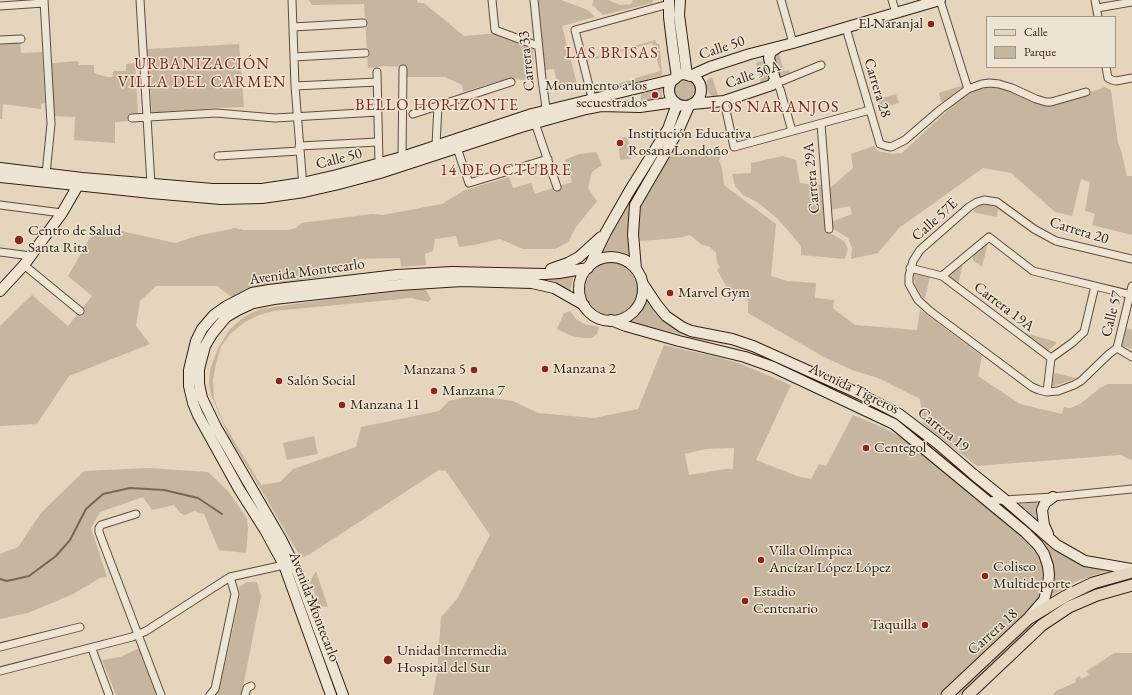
<!DOCTYPE html>
<html>
<head>
<meta charset="utf-8">
<style>
  body { margin:0 }
  #map { position:relative; width:1132px; height:695px; overflow:hidden; background:#e5d5bd; font-family:"EB Garamond",serif }
  canvas { display:block }
  .legend { position:absolute; left:986px; top:16px; width:130px; height:52px; box-sizing:border-box; background:#eee4d4; border:1px solid #a29687; margin:0; padding:5px 7px; list-style:none; font-size:12px; color:#312014 }
  .legend li { display:flex; align-items:center; gap:8px; height:20px }
  .legend b { width:20px; border:1px solid #a29687 }
</style>
</head>
<body>
<div id="map">
<canvas width="1132" height="695"></canvas>
<ul class="legend">
<li><b style="height:5px;background:#e5d5bd"></b>Calle</li>
<li><b style="height:11px;background:#c6b6a0"></b>Parque</li>
</ul>
</div>
<script>
const context = document.querySelector('canvas').getContext('2d');
context.lineJoin = 'round';
function paint(path, color) { context.fillStyle = color; context.fill(path, 'evenodd'); }
const shape = rows => new Path2D(rows.map(r => 'M' + r).join(''));
function stroke(path, color, width, dash) { context.strokeStyle = color; context.lineWidth = width; context.lineCap = dash ? 'butt' : 'round'; context.setLineDash(dash || []); context.stroke(path); }
function write(font, color, halo, rows, align = 'center') {
  context.font = font + ' "EB Garamond",serif'; context.lineWidth = 3; context.setLineDash([]); context.textBaseline = 'middle'; context.strokeStyle = halo; context.fillStyle = color; for (const [text, x, y, turn = 0] of rows) {
    context.save(); context.translate(x, y); context.rotate((+turn || 0) * Math.PI / 180); context.textAlign = isNaN(turn) ? turn : align; if (halo) context.strokeText(text, 0, 0); context.fillText(text, 0, 0); context.restore();
  }
}
const green = shape([
  [309,0,417,0,418,3,424,3,464,36,499,33,533,46,534,77,523,80,509,78,463,92,462,85,445,77,407,77,407,67,384,66,368,68,364,4,312,5],
  [538,0,561,0,588,10,595,17,562,26,577,84,559,89,554,69,545,70],
  [594,0,608,0,620,5,631,4,633,0,653,0,652,3,603,15,592,5],
  [655,40,657,44,659,44,660,49,655,49,652,43,596,59,595,57],
  [20,41,21,53,42,52,45,103,41,104,41,109,3,104,2,119,0,119,0,42],
  [239,44,244,107,215,108,152,113,147,49],
  [660,50,662,75,598,93,594,92,586,59,589,60,587,63,595,90,597,90,660,71,655,51],
  [777,54,779,54,784,71,789,70,790,74,781,76,779,75,775,62,775,56],
  [78,61,79,65,94,65,94,73,107,77,113,77,113,71,126,71,126,64,135,63,138,114,129,114,129,121,115,122,115,143,74,140,75,117,54,116,52,63],
  [765,61,770,77,768,81,761,84,756,63,758,62],
  [712,77,719,98,715,98,712,96,708,92,706,87,707,80],
  '674 90a11 11 0 1 1 22 0a11 11 0 1 1-22 0Z',
  [963,85,963,87,943,102,941,102,939,93],
  [992,87,1005,89,1040,104,1054,105,1105,87,1111,90,1118,143,1121,150,1127,176,1132,176,1132,235,1092,225,1095,214,1085,211,1090,182,1081,179,1072,216,1055,212,1011,173,983,168,899,228,878,253,851,259,852,248,848,238,832,228,831,222,852,214,850,206,831,210,829,189,853,168,851,154,874,146,878,151,892,154,902,153,962,97,976,90],
  [662,88,662,98,641,100,641,94],
  [896,94,899,103,879,109,876,100],
  [678,115,679,116,673,129,652,166,634,194,630,205,628,224,631,254,629,255,622,252,616,251,601,252,616,227,633,192],
  [628,137,631,159,620,160,618,138],
  [676,142,674,152,696,154,722,150,725,151,719,160,722,168,724,185,776,224,771,276,787,281,816,283,815,298,834,300,833,308,855,325,917,330,920,310,982,356,978,376,1020,404,1062,414,1064,407,1070,408,1080,404,1100,388,1108,384,1132,384,1132,460,1120,455,977,466,923,424,920,399,878,378,852,370,824,357,748,313,748,301,726,286,717,270,720,267,717,263,716,253,710,247,702,245,690,235,678,238,640,241,637,222,639,209,647,193],
  [596,152,602,165,592,172,588,188,597,201,576,227,568,242,555,249,523,249,500,239,474,245,459,247,456,236,435,239,433,251,425,254,426,265,401,267,400,258,360,259,325,276,254,288,233,298,217,286,156,286,140,301,136,326,150,344,69,376,37,424,0,426,0,326,32,295,68,326,92,296,68,276,95,229,108,228,175,243,197,236,235,228,243,230,288,230,296,228,301,223,372,214,383,215,442,204,465,190,509,177,513,188,531,183,535,194,572,182,565,160,579,154],
  [783,156,796,160,800,183,822,185,825,230,844,241,848,249,845,259,801,255,801,246,778,219,757,202,743,195,735,186,732,174,751,173,751,163],
  [981,205,989,205,998,208,997,217,973,212,976,208],
  [988,243,982,267,973,260,973,256],
  '585 289a27 27 0 1 1 54 0a27 27 0 1 1-54 0Z',
  [963,263,958,285,947,276],
  [916,273,930,277,925,298,923,298,916,287,914,279,914,274],
  [574,274,570,292,556,283,528,279],
  [425,289,431,299,428,302,411,298,274,311,259,315,245,322,230,334,221,347,216,363,213,380,214,399,223,421,233,439,261,485,280,482,293,469,356,447,361,427,439,411,449,401,466,397,484,397,513,401,538,413,594,418,638,409,664,345,721,358,741,364,791,385,756,460,797,476,811,479,819,464,826,466,853,415,884,428,900,437,903,432,1025,532,1048,566,1044,600,940,695,433,695,437,674,441,617,457,599,490,535,446,471,439,470,310,554,301,558,259,486,230,439,211,395,209,383,210,370,218,348,230,329,244,317,260,309,345,297],
  [734,448,733,469,725,469,689,475,685,454,705,449],
  [648,301,662,319,676,329,728,343,727,345,628,322,639,314],
  [570,311,576,319,584,324,599,327,597,334,592,338,584,338,572,336,557,329,564,313],
  [1127,328,1132,330,1132,349,1123,346,1122,345],
  [1019,331,1056,342,1056,344,1048,351],
  [1056,373,1075,378,1070,381,1053,386,1052,385,1054,374],
  [825,383,898,419,986,491,985,493,891,418,824,385],
  [314,436,318,454,287,460,283,443],
  [148,468,208,472,228,491,247,518,248,530,246,553,219,550,204,514,194,511,185,515,180,513,174,505,152,510,143,497,100,512,91,528,107,577,100,578,73,594,28,613,0,619,0,554,18,547,41,513,84,471],
  [1041,502,1040,522,1017,505,1017,504],
  [1001,504,1057,551,1065,556,1076,561,1113,569,1077,581,1049,597,1049,554,1045,547,999,506],
  [316,571,328,607,321,606,317,603,313,587,310,584,310,581],
  [1132,575,1132,582,1024,635,960,695,952,695,1017,632,1078,593],
  [247,582,257,582,261,596,243,687,241,695,215,695,219,690,229,647,240,595,239,587],
  [140,648,159,695,116,695,102,660,120,657],
  [1114,653,1132,653,1132,695,1053,695,1056,691,1076,682,1075,679,1080,676,1081,679,1089,675,1087,671]
]);
const stream = shape([
  [0,579,7,581,29,576,56,556,70,540,86,509,103,494,130,488,164,490,198,498,222,514]
]);
const street = shape([
  [44,0,51,124,46,174],
  [140,0,151,184],
  [292,0,295,86,303,187],
  [492,0,495,30,538,46],
  [534,0,542,79,547,115],
  [781,0,793,43],
  [892,0,896,13],
  [940,0,968,89],
  [1095,0,1098,17],
  [0,6,44,3],
  [1097,8,1132,2],
  [293,27,363,23],
  [846,28,880,144,886,146,891,147,905,140,941,109,968,89,982,84,990,83,999,84,1012,88,1036,99,1046,102,1051,102,1086,92],
  [0,40,21,39],
  [294,57,365,53],
  [1106,67,1108,78,1112,80,1116,81,1132,78],
  [377,72,379,164],
  [775,79,780,89,792,131],
  [772,85,821,65],
  [295,86,377,82],
  [592,98,575,30,669,4],
  [724,101,734,147,870,110],
  [413,114,511,82],
  [132,118,216,113,275,118,378,112],
  [535,123,557,187],
  [821,124,829,229],
  [436,145,438,106],
  [299,146,378,142],
  [457,148,469,183,548,159],
  [218,156,299,151],
  [402,157,403,69],
  [0,205,62,213],
  [0,252,31,256],
  [24,265,80,311],
  [910,268,942,276,989,237,1033,271,1132,295],
  [942,276,1051,358],
  [1117,348,1109,354,1081,381,1074,385,1058,391,1047,392,1039,390,1032,387,930,311,918,300,909,284,909,276,913,261,920,250,969,207,977,202,984,200,997,202,1034,229,1056,241,1132,259],
  [1117,348,1132,286],
  [1117,348,1132,357],
  [1047,392,1051,358,1072,343,1084,332,1095,286],
  [987,501,1053,497,1132,489],
  [136,514,101,525,99,528,99,532,161,695],
  [0,647,80,627],
  [92,649,109,695],
  [0,671,132,637,146,631,230,577,284,565],
  [210,695,215,689,235,594,230,577],
  [245,695,247,688,251,686]
]);
const secondary = shape([
  [669,0,669,17,673,50,677,77],
  [680,0,679,15,687,75],
  '669 90a16 16 0 1 1 32 0a16 16 0 1 1-32 0Z',
  [690,76,710,67,750,54,793,43,940,0],
  [692,104,724,101,772,85,775,79,769,58,770,54,772,51,777,48],
  [0,168,82,178,213,189,262,189,302,183,337,175,402,157,532,114,675,79],
  [0,177,151,193,221,199,262,198,304,192,339,184,380,173,521,127,586,109,601,106,640,107,675,102],
  '579 289a32 32 0 1 1 64 0a32 32 0 1 1-64 0Z',
  [590,265,606,232,630,190,668,129,677,104],
  [551,269,568,263,579,257,601,237],
  [636,269,633,234,635,205,678,131,689,106],
  [643,284,657,305,666,316,682,327,691,331,732,339,753,346,860,394,899,414,937,443,973,474,1004,499,1057,545,1085,561,1132,569],
  [0,291,24,265,62,213,80,182],
  [611,320,626,326,679,341,745,357,773,367,894,424,1025,532,1038,545,1044,554,1048,566,1049,575,1048,585,1044,600,1030,616],
  [1048,534,1044,525,1042,510,1045,503,1053,497],
  [331,695,284,565,265,530,239,489,198,415,193,403,189,386,189,370,196,341,202,329,214,315,225,307,252,293,269,290,397,275,452,272,545,274,559,273,588,268],
  [343,695,297,571,281,539,216,427,202,398,199,384,199,369,205,346,212,334,226,317,238,310,253,303,274,299,399,285,462,281,532,283,554,288,584,305]
]);
const primary = shape([
  [947,695,1028,619,1064,597,1093,583,1132,572],
  [968,695,1042,625,1069,607,1097,595,1132,585]
]);
const markers = [
  [931,24,4,"#8f2418"],
  [655,95,4,"#8f2418"],
  [620,143,4,"#8f2418"],
  [19,240,5,"#8f2418"],
  [670,293,4,"#8f2418"],
  [545,369,4,"#8f2418"],
  [474,370,4,"#8f2418"],
  [279,381,4,"#8f2418"],
  [434,391,4,"#8f2418"],
  [342,405,4,"#8f2418"],
  [866,448,4,"#8f2418"],
  [761,560,4,"#8f2418"],
  [985,576,4,"#8f2418"],
  [745,601,4,"#8f2418"],
  [925,625,4,"#8f2418"],
  [388,660,5,"#8f2418"]
];
const poiNames = [
  ["El Naranjal",923,24,"right"],
  ["Monumento a los",647,86,"right"],
  ["secuestrados",647,103,"right"],
  ["Institución Educativa",628,134],
  ["Rosana Londoño",628,151],
  ["Centro de Salud",28,231],
  ["Santa Rita",28,248],
  ["Marvel Gym",678,293],
  ["Manzana 2",553,369],
  ["Manzana 5",466,370,"right"],
  ["Salón Social",287,381],
  ["Manzana 7",442,391],
  ["Manzana 11",350,405],
  ["Centegol",874,448],
  ["Villa Olímpica",769,551],
  ["Ancízar López López",769,568],
  ["Coliseo",993,567],
  ["Multideporte",993,584],
  ["Estadio",753,592],
  ["Centenario",753,609],
  ["Taquilla",917,625,"right"],
  ["Unidad Intermedia",397,651],
  ["Hospital del Sur",397,668]
];
const streetNames = [
  ["Calle 50",722,48,-18],
  ["Carrera 33",527,61,-96],
  ["Calle 50A",753,75,-19],
  ["Carrera 28",877,88,73],
  ["Calle 50",339,159,-14],
  ["Carrera 29A",812,178,-95],
  ["Calle 57E",935,220,-42],
  ["Carrera 20",1079,231,17],
  ["Avenida Montecarlo",307,272,-8],
  ["Carrera 19A",1004,307,37],
  ["Calle 57",1112,314,-76],
  ["Avenida Tigreros",854,389,26],
  ["Carrera 19",943,430,39],
  ["Avenida Montecarlo",314,607,69],
  ["Carrera 18",993,632,-42]
];
const neighbourhoodNames = [
  ["LAS BRISAS",612,54],
  ["URBANIZACIÓN",202,65],
  ["VILLA DEL CARMEN",202,83],
  ["BELLO HORIZONTE",437,106],
  ["LOS NARANJOS",775,108],
  ["14 DE OCTUBRE",506,171]
];
paint(green, '#c6b6a0');
stroke(stream, '#786757', 2);
stroke(street, '#5e4d3e', 9);
stroke(secondary, '#312014', 12);
stroke(primary, '#312014', 13);
stroke(street, '#eee4d4', 7);
stroke(secondary, '#eee4d4', 10);
stroke(primary, '#e5d5bd', 11);
for (const [x, y, r, color] of markers) { const dot = new Path2D(); dot.arc(x, y, r, 0, 2 * Math.PI); context.fillStyle = color; context.fill(dot); stroke(dot, '#eee4d4', 1.5); }
write('15px', '#312014', '#eee4d4', poiNames, 'left');
write('15px', '#312014', '#eee4d4', streetNames);
context.letterSpacing = '1px';
write('16px', '#7a1f14', '#eee4d4', neighbourhoodNames);
context.letterSpacing = '0px';
</script>
</body>
</html>
